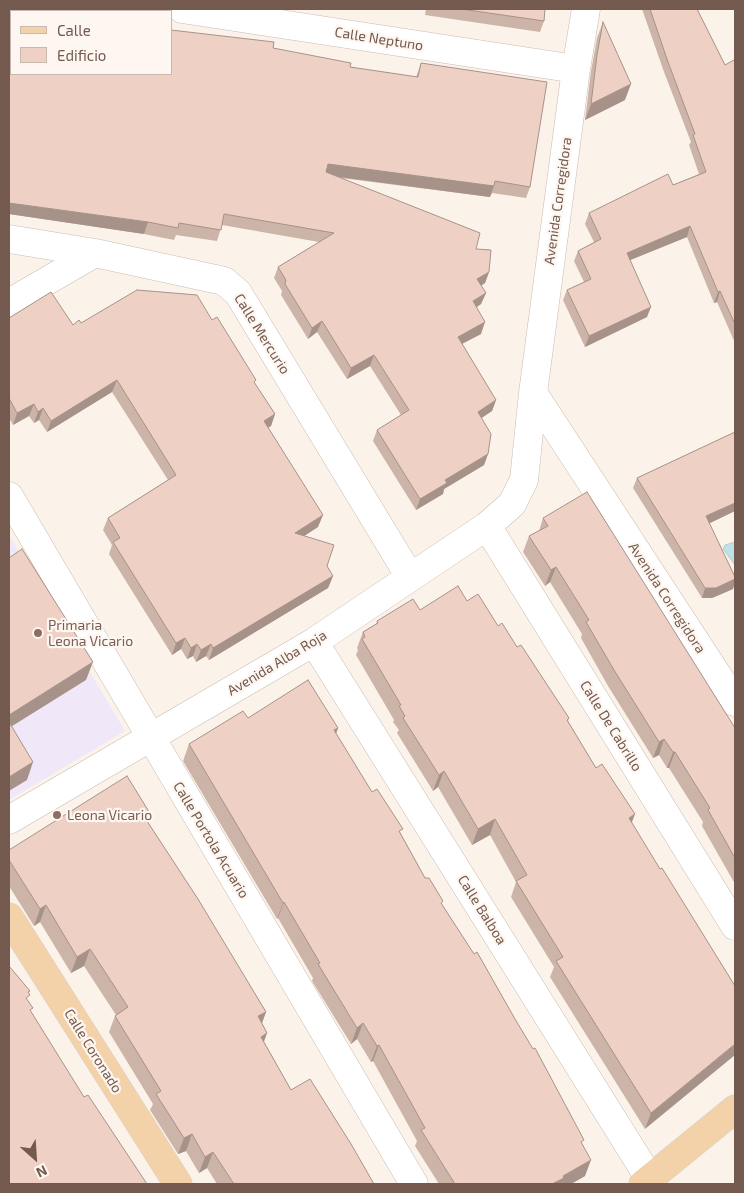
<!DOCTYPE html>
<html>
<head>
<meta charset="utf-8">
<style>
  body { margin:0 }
  #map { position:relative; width:744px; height:1193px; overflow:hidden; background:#fbf3ea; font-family:"Exo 2",sans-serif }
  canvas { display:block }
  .frame { position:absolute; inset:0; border:10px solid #74594f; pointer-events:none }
  .legend { position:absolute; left:10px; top:10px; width:162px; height:65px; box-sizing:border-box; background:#fef7f1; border:1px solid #c7b8b0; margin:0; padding:6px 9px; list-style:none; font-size:15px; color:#74594f }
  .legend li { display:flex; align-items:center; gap:10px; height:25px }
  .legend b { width:25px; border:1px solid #c7b8b0 }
  .north { position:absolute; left:10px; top:1133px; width:50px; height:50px; -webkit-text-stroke:4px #fef7f1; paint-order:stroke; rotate:154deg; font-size:14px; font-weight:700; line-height:20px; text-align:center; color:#74594f }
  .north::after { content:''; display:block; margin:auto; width:18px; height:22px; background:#74594f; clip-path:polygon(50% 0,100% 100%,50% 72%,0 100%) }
</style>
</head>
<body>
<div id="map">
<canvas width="744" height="1193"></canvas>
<div class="frame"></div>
<ul class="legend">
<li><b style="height:6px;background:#f3d1a9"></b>Calle</li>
<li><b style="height:14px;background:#eed1c4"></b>Edificio</li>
</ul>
<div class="north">N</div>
</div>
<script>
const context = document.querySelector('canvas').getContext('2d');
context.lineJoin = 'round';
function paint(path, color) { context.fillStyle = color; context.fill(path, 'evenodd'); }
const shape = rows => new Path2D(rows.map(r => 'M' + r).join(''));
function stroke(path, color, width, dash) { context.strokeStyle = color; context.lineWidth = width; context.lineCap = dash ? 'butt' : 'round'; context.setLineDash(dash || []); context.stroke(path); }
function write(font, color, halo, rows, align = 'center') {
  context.font = font + ' "Exo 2",sans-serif'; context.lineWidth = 4.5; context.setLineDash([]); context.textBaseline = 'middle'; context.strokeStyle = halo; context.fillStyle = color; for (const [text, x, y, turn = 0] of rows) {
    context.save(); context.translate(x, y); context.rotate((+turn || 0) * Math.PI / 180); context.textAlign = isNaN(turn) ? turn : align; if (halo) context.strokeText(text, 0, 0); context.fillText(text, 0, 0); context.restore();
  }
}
const education = shape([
  [9,535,125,731,9,800]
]);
const water = shape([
  [735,542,735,565,723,549,725,545,735,542]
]);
const minor = shape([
  [182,9,576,69],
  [9,239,95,253,224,281,238,293,410,577],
  [9,303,95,253],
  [533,393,735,702],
  [9,496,414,1184],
  [487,526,735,926],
  [314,642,650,1179],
  [9,820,314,642,487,526,512,504,524,480,533,393,576,69,586,9]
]);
const major = shape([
  [9,917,178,1184],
  [643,1184,735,1109]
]);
const wall = shape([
  [9,9,11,74,273,48,350,67,416,77,421,63,530,187,526,198,492,193,490,197,341,178,476,249,489,272,485,283,481,286,486,293,481,304,477,307,481,334,462,344,496,400,492,411,481,418,488,454,484,465,444,489,443,494,416,510,373,441,377,430,401,415,370,366,347,379,317,332,308,339,281,295,282,291,274,278,278,267,319,242,222,225,217,241,176,235,174,240,144,234,9,214],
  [426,9,545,9,544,21,540,32,425,15],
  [642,9,697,9,725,65,735,62,735,343,717,302,714,303,687,237,630,260,647,317,585,347,563,300,567,290,584,282,574,261,578,251,594,242,585,224,589,213,673,185,699,174,689,145,691,142,664,72],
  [603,22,625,100,585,120,591,71,597,38],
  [9,318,73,325,81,323,212,320,275,414,271,426,268,428,318,527,304,536,327,566,333,576,328,588,209,660,206,656,196,662,193,656,187,659,181,649,172,655,109,554,112,545,103,530,108,518,168,480,112,392,47,432,39,420,34,423,29,416,13,425,9,418],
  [735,432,735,511,709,523,735,577,735,582,733,589,712,598,702,598,633,488,637,478],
  [543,518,735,728,735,884,702,826,703,822,669,768,667,768,659,755,653,758,608,686,581,638,582,634,550,582,545,586,523,552,529,536,539,531],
  [467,601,498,626,517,647,569,718,568,721,596,768,631,823,660,869,735,986,645,1129,550,977,554,967,511,897,516,882,490,835,472,845,438,787,433,791,397,733,399,730,393,722,394,720,356,655,358,650,357,648,363,632,376,624,377,621,420,610],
  [248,718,338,728,336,734,372,792,401,834,425,878,442,905,582,1145,585,1176,571,1184,439,1184,415,1146,417,1141,373,1061,371,1062,357,1039,351,1044,312,981,313,978,278,918,277,919,183,761,189,744],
  [148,822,266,1012,262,1023,267,1033,264,1042,291,1090,374,1184,217,1184,207,1168,199,1173,186,1151,178,1154,150,1110,153,1104,109,1032,115,1016,116,1015,84,966,71,973,40,922,34,926,9,886,9,850]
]);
const shadedWall = shape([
  [631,84,625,100,585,120,591,104],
  [328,164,494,186,490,197,324,175],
  [9,203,148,222,144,234,9,214],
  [690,226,687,237,623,263,627,253],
  [489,272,485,283,473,290,477,279],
  [720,291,717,302,714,303,718,292],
  [486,293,481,304,469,312,473,301],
  [651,307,647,317,585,347,589,336],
  [322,321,317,332,308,339,312,328],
  [485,322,481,334,454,348,458,337],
  [374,355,370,366,347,379,351,368],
  [117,380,112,392,47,432,51,421],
  [496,400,492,411,474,423,478,412],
  [34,404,29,416,13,425,17,413],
  [43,408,39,420,34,423,38,412],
  [275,414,271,426,259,433,264,421],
  [488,454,484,465,444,489,443,494,416,510,420,499,445,480],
  [735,503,735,511,702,527,706,516],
  [323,515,318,527,290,545,295,533],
  [556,567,550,582,545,586,551,570],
  [333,576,328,588,209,660,213,648],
  [735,579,735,582,733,589,712,598,702,598,705,588],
  [185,638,181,649,172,655,176,643],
  [197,644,193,656,187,659,191,648],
  [211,644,206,656,196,662,201,650],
  [93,662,86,680,9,728,9,715],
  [338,728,332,744,334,730],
  [664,739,659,755,653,758,659,742],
  [673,752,675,752,669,768,667,768],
  [33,762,27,780,9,791,9,777],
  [444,771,438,787,433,791,439,775],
  [635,814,629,830,629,818],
  [151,815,145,831,145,818],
  [495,819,490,835,472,845,478,829],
  [284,902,278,918,277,919,283,903],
  [46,905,40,922,34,926,40,909],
  [90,949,84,966,71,973,77,957],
  [266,1012,260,1028,258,1016],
  [363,1023,357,1039,351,1044,357,1028],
  [267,1033,261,1049,261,1037],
  [735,1044,735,1055,645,1129,651,1113],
  [379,1045,373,1061,371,1062,377,1046],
  [192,1134,186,1151,178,1154,184,1138],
  [213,1152,207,1168,199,1173,205,1157],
  [591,1160,585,1176,571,1184,552,1184,563,1176]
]);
const building = shape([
  [9,9,63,9,63,11,11,11,11,74,171,74,171,30,274,42,273,48,351,63,350,67,418,77,421,63,547,82,530,187,495,181,494,186,328,164,326,172,480,233,476,249,491,250,489,272,477,279,486,293,473,301,485,322,458,337,496,400,478,412,491,434,488,454,445,480,447,483,420,499,377,430,409,410,374,355,351,368,322,321,312,328,285,284,286,280,278,267,334,233,224,214,221,230,179,223,178,228,148,222,9,203,9,9],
  [461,9,545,9,544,21,461,9],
  [650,9,697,9,725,65,734,60,735,62,735,324,720,291,718,292,690,226,627,253,651,307,589,336,567,290,591,279,578,251,601,239,589,213,668,174,673,185,706,172,693,135,695,134,668,62,650,9],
  [603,22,631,84,591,104,597,55,603,22],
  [137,290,197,295,212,320,217,317,256,380,254,382,275,414,264,421,323,515,295,533,334,545,327,566,333,576,213,648,211,644,201,650,197,644,191,648,185,638,176,643,113,542,120,538,108,518,176,475,117,380,51,421,43,408,38,412,34,404,17,413,9,398,9,318,51,292,73,325,79,320,81,323,137,290],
  [735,432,735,503,706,516,735,577,735,579,716,588,705,588,637,478,735,432],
  [587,492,735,728,735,858,708,810,710,808,675,752,673,752,664,739,659,742,614,670,586,622,589,620,556,567,551,570,529,536,548,526,543,518,587,492],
  [22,549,93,662,9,715,9,558,22,549],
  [458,586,467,601,478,594,498,626,502,623,517,647,521,645,569,718,567,720,596,768,602,764,635,814,629,818,660,869,662,868,735,986,735,1044,651,1113,556,961,563,957,516,881,527,875,495,819,478,829,444,771,439,775,403,718,405,716,399,706,401,705,362,639,365,637,363,632,378,623,377,621,413,599,420,610,458,586],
  [308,680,338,728,334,730,372,792,377,789,403,829,399,831,425,878,429,878,443,901,441,903,474,954,477,952,515,1019,533,1049,535,1048,584,1140,581,1142,591,1160,563,1176,564,1178,552,1184,455,1184,421,1130,425,1128,379,1045,377,1046,363,1023,357,1028,318,964,320,963,284,902,283,903,189,744,243,711,248,718,308,680],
  [9,722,33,762,9,777,9,722],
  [127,776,151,815,145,818,198,899,266,1012,258,1016,267,1033,261,1037,291,1090,310,1079,351,1144,374,1184,234,1184,213,1152,205,1157,192,1134,184,1138,156,1094,161,1091,115,1016,128,1007,90,949,77,957,46,905,40,909,9,860,9,850,127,776],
  [9,966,30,991,28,992,30,995,26,998,33,1008,30,1010,84,1097,88,1095,147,1184,9,1184,9,966]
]);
const markers = [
  [38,633,5,"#8d6e63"],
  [57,815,5,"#8d6e63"]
];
const streetNames = [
  ["Calle Neptuno",379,39,9],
  ["Avenida Corregidora",558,201,-82],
  ["Calle Mercurio",262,334,58],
  ["Avenida Corregidora",667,598,57],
  ["Avenida Alba Roja",277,663,-31],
  ["Calle De Cabrillo",611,726,58],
  ["Calle Portola Acuario",211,840,59],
  ["Calle Balboa",482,910,58],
  ["Calle Coronado",93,1051,58]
];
const educationNames = [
  ["Primaria",48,625],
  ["Leona Vicario",48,641],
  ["Leona Vicario",67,815]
];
paint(education, '#f0e7f8');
paint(water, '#c0e1e3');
stroke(water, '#a7d1d4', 1);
stroke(minor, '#ccbbb1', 29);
stroke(major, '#d8d1ce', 29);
stroke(minor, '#fff', 28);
stroke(major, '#f3d1a9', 28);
paint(wall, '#cdb4a9');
paint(shadedWall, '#a79289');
paint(building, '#eed1c4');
stroke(building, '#a79289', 1);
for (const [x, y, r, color] of markers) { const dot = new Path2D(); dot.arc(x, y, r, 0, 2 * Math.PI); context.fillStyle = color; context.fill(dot); stroke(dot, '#fef7f1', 2); }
write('14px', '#74594f', '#fef7f1', streetNames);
write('14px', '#785e54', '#fef7f1', educationNames, 'left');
</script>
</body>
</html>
